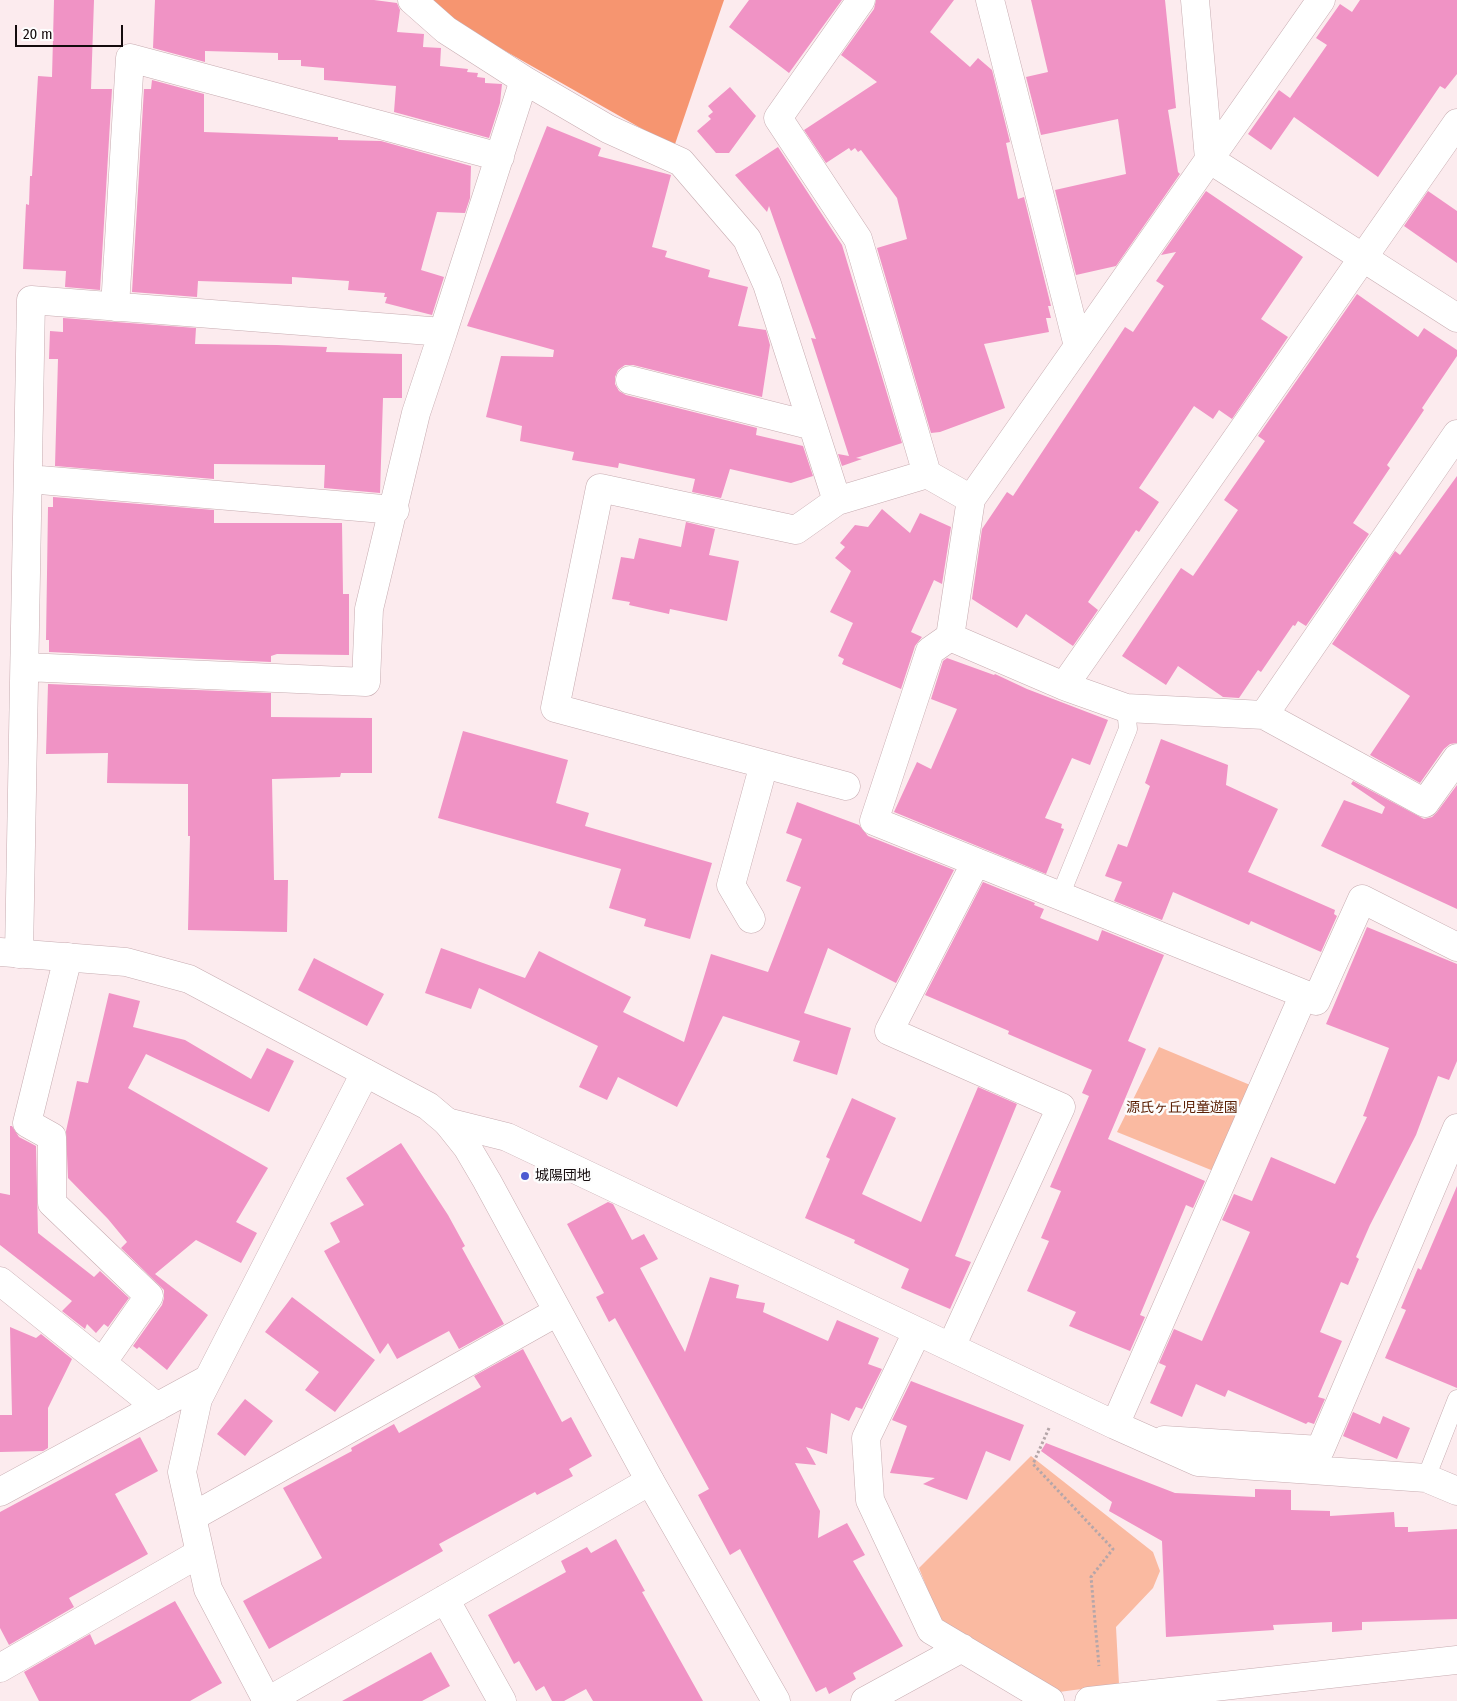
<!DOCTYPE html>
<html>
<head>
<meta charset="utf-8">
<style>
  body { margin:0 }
  #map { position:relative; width:1457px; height:1701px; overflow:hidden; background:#fcebee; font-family:"Fira Sans Condensed",sans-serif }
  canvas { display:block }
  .scale { position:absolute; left:15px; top:25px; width:108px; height:22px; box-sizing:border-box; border:2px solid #140b0d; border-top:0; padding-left:6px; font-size:15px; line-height:18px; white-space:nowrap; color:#140b0d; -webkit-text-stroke:4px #fdfdfd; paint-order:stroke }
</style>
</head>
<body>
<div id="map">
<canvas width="1457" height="1701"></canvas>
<div class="scale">20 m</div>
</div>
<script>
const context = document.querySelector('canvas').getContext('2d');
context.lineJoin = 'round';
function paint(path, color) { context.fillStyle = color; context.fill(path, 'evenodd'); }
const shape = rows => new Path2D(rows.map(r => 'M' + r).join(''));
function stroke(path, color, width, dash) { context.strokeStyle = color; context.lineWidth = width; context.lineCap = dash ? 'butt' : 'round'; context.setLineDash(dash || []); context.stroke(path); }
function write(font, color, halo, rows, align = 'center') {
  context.font = font + ' "Fira Sans Condensed","Noto Sans JP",sans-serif'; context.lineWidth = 5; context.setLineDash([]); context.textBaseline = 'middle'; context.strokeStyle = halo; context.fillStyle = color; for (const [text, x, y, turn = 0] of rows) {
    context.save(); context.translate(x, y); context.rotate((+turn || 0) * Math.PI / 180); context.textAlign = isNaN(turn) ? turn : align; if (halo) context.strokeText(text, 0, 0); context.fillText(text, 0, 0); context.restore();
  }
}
const green = shape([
  [1159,1047,1255,1087,1216,1172,1117,1132],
  [1031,1456,1153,1552,1160,1571,1153,1588,1116,1627,1119,1684,1059,1692,940,1621,919,1568]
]);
const forest = shape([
  [431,0,724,0,674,147,456,23]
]);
const building = shape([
  [54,0,94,0,91,89,112,89,100,290,65,287,66,271,23,269,26,204,29,205,30,176,32,176,38,76,52,77],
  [155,0,374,0,397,3,400,10,397,32,424,34,423,47,441,48,440,66,468,69,467,72,478,73,477,77,485,78,485,83,502,84,500,103,489,138,394,112,396,86,324,80,324,68,301,66,301,60,278,60,278,53,205,51,205,62,153,48],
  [749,0,842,0,789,73,729,27],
  [876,0,954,0,930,32,970,67,978,58,992,70,1010,142,1006,143,1018,199,1024,197,1051,306,1048,306,1051,318,1046,318,1049,332,984,344,1005,408,940,432,931,433,877,248,907,239,897,198,861,150,858,152,855,148,851,151,849,148,826,163,804,130,877,82,841,55,874,9],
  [1031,0,1165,0,1176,108,1168,110,1178,172,1180,174,1116,266,1076,275,1055,190,1126,174,1118,119,1041,135,1026,77,1048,72],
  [1360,0,1457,0,1457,74,1445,89,1440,86,1378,177,1294,117,1271,150,1248,134,1279,90,1290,98,1327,45,1316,38,1340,4,1352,12],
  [152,80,204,94,204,132,338,137,338,140,381,141,471,166,470,198,465,213,437,212,421,270,444,277,432,315,385,303,387,297,384,297,385,293,348,290,349,281,292,277,292,284,198,281,197,297,132,292,144,89,151,89],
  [730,87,756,116,729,153,716,153,697,131,711,119,708,116,713,112,708,106],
  [547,126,601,148,598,156,671,175,652,247,667,251,665,257,710,270,708,277,748,287,738,326,766,330,770,345,762,397,633,365,625,365,618,370,615,377,615,384,619,391,626,395,757,428,756,435,803,446,813,476,791,483,730,469,721,498,692,492,695,479,619,463,618,468,572,460,574,452,520,441,522,426,486,417,501,356,553,357,554,350,467,326],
  [778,147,842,245,902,443,856,458,862,459,842,466,838,454,849,456,811,338,816,339,769,206,767,212,735,175],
  [1206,191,1303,257,1261,319,1288,337,1232,419,1219,410,1213,419,1194,406,1139,488,1159,502,1139,532,1136,530,1088,602,1098,610,1073,646,1026,614,1017,628,972,599,982,529,1007,492,1013,496,1125,327,1133,332,1164,286,1156,281,1176,252,1161,255],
  [1428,191,1457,211,1457,263,1404,226],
  [1357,294,1418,337,1424,328,1457,350,1457,356,1422,408,1424,410,1387,465,1390,468,1353,523,1369,534,1306,626,1298,621,1295,626,1293,625,1261,672,1258,670,1239,698,1223,697,1178,666,1166,685,1122,656,1181,568,1193,576,1238,510,1224,500,1265,441,1258,436],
  [63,318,196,328,195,344,277,345,327,347,326,352,402,354,402,398,383,398,380,493,324,488,325,465,214,464,214,479,55,466,58,359,49,359,50,331,63,332],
  [1457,476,1457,743,1450,744,1444,749,1420,783,1370,755,1410,696,1332,644,1395,551,1400,555],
  [53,497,214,510,214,523,342,523,343,594,349,594,349,655,277,654,271,656,271,662,49,652,49,640,46,640,48,507,53,507],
  [882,509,910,533,920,513,951,527,942,584,934,580,911,632,922,637,915,646,901,689,842,664,844,659,838,656,853,623,830,612,851,571,835,558,845,547,840,543,855,525,868,527],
  [686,522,715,529,709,555,739,561,727,621,670,609,669,614,629,605,630,602,612,599,621,557,634,559,639,538,681,547],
  [947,658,994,675,995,674,1027,689,1108,720,1090,765,1072,758,1045,818,1062,824,1061,828,1064,829,1046,874,894,812,917,762,931,769,957,709,931,699,943,661],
  [48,684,271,693,271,717,372,718,372,773,341,773,340,777,272,779,274,880,288,880,287,932,188,930,190,836,188,836,188,784,107,783,108,753,46,754],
  [463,731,568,760,556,803,589,813,585,826,712,863,690,939,644,926,646,919,609,908,621,869,438,818],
  [1161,739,1228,765,1226,785,1278,809,1248,872,1335,910,1334,914,1337,916,1321,952,1251,921,1249,925,1173,892,1162,920,1114,901,1122,882,1105,876,1118,844,1127,847,1150,786,1145,783],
  [1353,781,1424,819,1432,817,1437,812,1457,785,1457,909,1321,846,1344,800,1382,814,1385,807,1351,784],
  [797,802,859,825,868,836,954,870,896,983,828,948,804,1013,851,1028,837,1075,793,1061,800,1041,723,1016,677,1107,618,1077,607,1100,579,1087,598,1046,479,988,471,1009,425,993,441,948,525,978,539,951,631,997,623,1012,684,1042,711,954,768,972,801,887,786,881,802,839,786,833],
  [983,882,1035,903,1034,905,1044,909,1040,918,1098,941,1102,930,1164,955,1128,1041,1146,1049,1108,1139,1205,1181,1193,1208,1186,1205,1140,1315,1145,1317,1130,1351,1069,1326,1076,1312,1027,1291,1049,1241,1041,1238,1061,1191,1050,1187,1089,1096,1082,1093,1092,1070,1008,1034,1009,1031,925,995],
  [1367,927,1457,964,1457,1061,1449,1080,1438,1076,1416,1135,1370,1225,1356,1257,1359,1259,1348,1285,1341,1282,1320,1332,1342,1341,1318,1397,1325,1399,1314,1424,1308,1422,1306,1424,1228,1390,1225,1397,1196,1384,1182,1417,1150,1403,1166,1366,1159,1363,1174,1329,1202,1341,1250,1232,1222,1220,1234,1194,1252,1201,1271,1157,1335,1184,1367,1117,1363,1116,1389,1048,1326,1024],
  [314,958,384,994,367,1026,298,990],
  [109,993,140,1001,133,1027,185,1040,251,1079,267,1048,294,1061,269,1112,146,1054,128,1088,268,1168,236,1222,257,1233,241,1263,196,1240,155,1274,208,1315,167,1370,139,1347,137,1349,133,1346,162,1305,164,1298,164,1290,121,1248,127,1242,108,1219,68,1178,66,1131,77,1081,88,1083],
  [978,1087,1017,1104,955,1256,971,1262,950,1309,901,1288,909,1269,854,1243,855,1240,805,1218,830,1159,826,1157,852,1098,896,1118,862,1194,921,1222],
  [10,1126,12,1126,19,1137,36,1146,38,1233,94,1277,100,1271,129,1298,108,1327,104,1324,96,1333,87,1324,85,1329,62,1311,72,1301,0,1245,0,1193,10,1195],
  [401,1143,448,1215,465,1246,462,1248,504,1324,459,1349,449,1331,397,1359,388,1343,380,1354,324,1251,340,1242,330,1223,364,1205,346,1178],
  [1457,1186,1457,1388,1385,1358,1406,1310,1401,1308,1418,1268,1421,1270],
  [608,1202,613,1204,632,1240,644,1234,658,1259,640,1268,685,1352,710,1277,739,1285,736,1298,765,1303,763,1312,828,1341,837,1320,879,1338,868,1364,882,1369,862,1409,856,1407,849,1421,831,1413,827,1454,806,1447,816,1465,795,1463,820,1511,818,1538,847,1523,865,1555,853,1561,903,1646,853,1673,856,1679,829,1694,826,1687,816,1692,740,1549,730,1555,698,1495,709,1489,615,1318,609,1322,596,1297,604,1293,567,1224],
  [292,1297,375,1360,335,1412,305,1390,319,1372,265,1332],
  [10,1327,36,1338,41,1334,72,1359,48,1408,48,1448,43,1451,0,1452,0,1415,12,1415],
  [523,1349,562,1422,571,1417,592,1456,569,1469,573,1476,537,1495,535,1492,439,1544,443,1551,269,1649,243,1601,322,1558,283,1488,352,1451,351,1448,394,1424,399,1433,481,1387,474,1376],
  [911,1381,1024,1425,1010,1461,986,1451,967,1500,923,1484,935,1478,890,1473,907,1426,892,1420],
  [245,1399,273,1421,245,1456,217,1434],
  [1353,1412,1380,1424,1383,1416,1410,1428,1397,1459,1343,1436],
  [140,1437,158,1471,115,1494,148,1554,69,1598,74,1607,9,1645,0,1628,0,1512],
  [1046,1443,1175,1493,1255,1497,1255,1489,1291,1490,1291,1510,1330,1511,1330,1516,1394,1512,1395,1527,1408,1527,1408,1532,1457,1529,1457,1619,1362,1622,1362,1630,1332,1632,1332,1622,1273,1625,1274,1630,1166,1637,1162,1541,1109,1511,1112,1502,1041,1451],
  [616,1539,645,1591,642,1592,703,1701,593,1701,586,1689,564,1701,552,1701,544,1686,536,1691,519,1661,514,1664,488,1615,566,1572,561,1561,587,1547,591,1553],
  [175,1601,222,1683,190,1701,39,1701,24,1672,90,1634,95,1645],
  [431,1652,450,1686,422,1701,342,1701]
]);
const path = shape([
  [1049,1428,1033,1464,1113,1549,1091,1577,1099,1666]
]);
const service = shape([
  [1060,896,1128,729,1126,708],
  [1426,1478,1457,1399]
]);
const minor = shape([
  [412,0,446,30,524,80],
  [861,0,778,118,858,239,927,474],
  [990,0,1078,346],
  [1195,0,1209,159,1457,318],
  [1321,0,971,499,950,637,1064,686,1126,708,1264,715,1425,803,1457,758],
  [115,307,130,58,500,157],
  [443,332,524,80,608,129,681,162,747,239,767,284,837,501,927,474,971,499],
  [630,380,813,426],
  [28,479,395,510],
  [837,501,796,530,600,488,555,708,846,786],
  [950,637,930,651,874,821,1304,994],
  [1064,686,1457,123],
  [1264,715,1457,434],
  [751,919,731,885,764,764],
  [19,954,31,300,443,332,416,413,369,609,366,682,25,667],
  [68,957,27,1123,52,1137,52,1203,149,1296,102,1363],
  [447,1122,507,1137,1115,1425,1198,1462,1426,1478,1457,1491],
  [0,1281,157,1407],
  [917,1332,866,1438,870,1500,931,1630,1050,1701],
  [951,1347,1061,1107,889,1031,976,862],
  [1115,1425,1304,994,1316,1001,1362,899,1457,947],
  [1164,1440,1320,1450,1457,1128],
  [0,1492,208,1379],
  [192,1517,557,1312],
  [445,1599,502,1701],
  [0,1668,200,1553],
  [267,1701,208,1589,182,1472,198,1399,365,1073],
  [268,1701,650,1481],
  [865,1701,962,1648],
  [1089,1701,1457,1660]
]);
const tertiary = shape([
  [0,952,126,962,189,979,428,1106,447,1122,467,1147,487,1181,650,1481,776,1701]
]);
const markers = [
  [525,1176,5,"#4c5bd1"]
];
const parkNames = [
  ["源氏ヶ丘児童遊園",1182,1108]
];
const poiNames = [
  ["城陽団地",535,1176]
];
paint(green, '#fabaa1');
paint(forest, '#f69570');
paint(building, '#f093c5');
stroke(service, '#c7acb1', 19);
stroke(minor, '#c7acb1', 29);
stroke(tertiary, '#c7acb1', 29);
stroke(path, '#b5a6a9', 3, [2.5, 2.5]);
stroke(service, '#fff', 18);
stroke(minor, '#fff', 28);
stroke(tertiary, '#fff', 28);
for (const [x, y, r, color] of markers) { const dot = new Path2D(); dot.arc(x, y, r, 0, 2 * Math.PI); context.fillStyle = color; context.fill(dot); stroke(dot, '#fdfdfd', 2); }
write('14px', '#5a1f03', '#fdfdfd', parkNames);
write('14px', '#140b0d', '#fdfdfd', poiNames, 'left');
</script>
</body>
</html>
